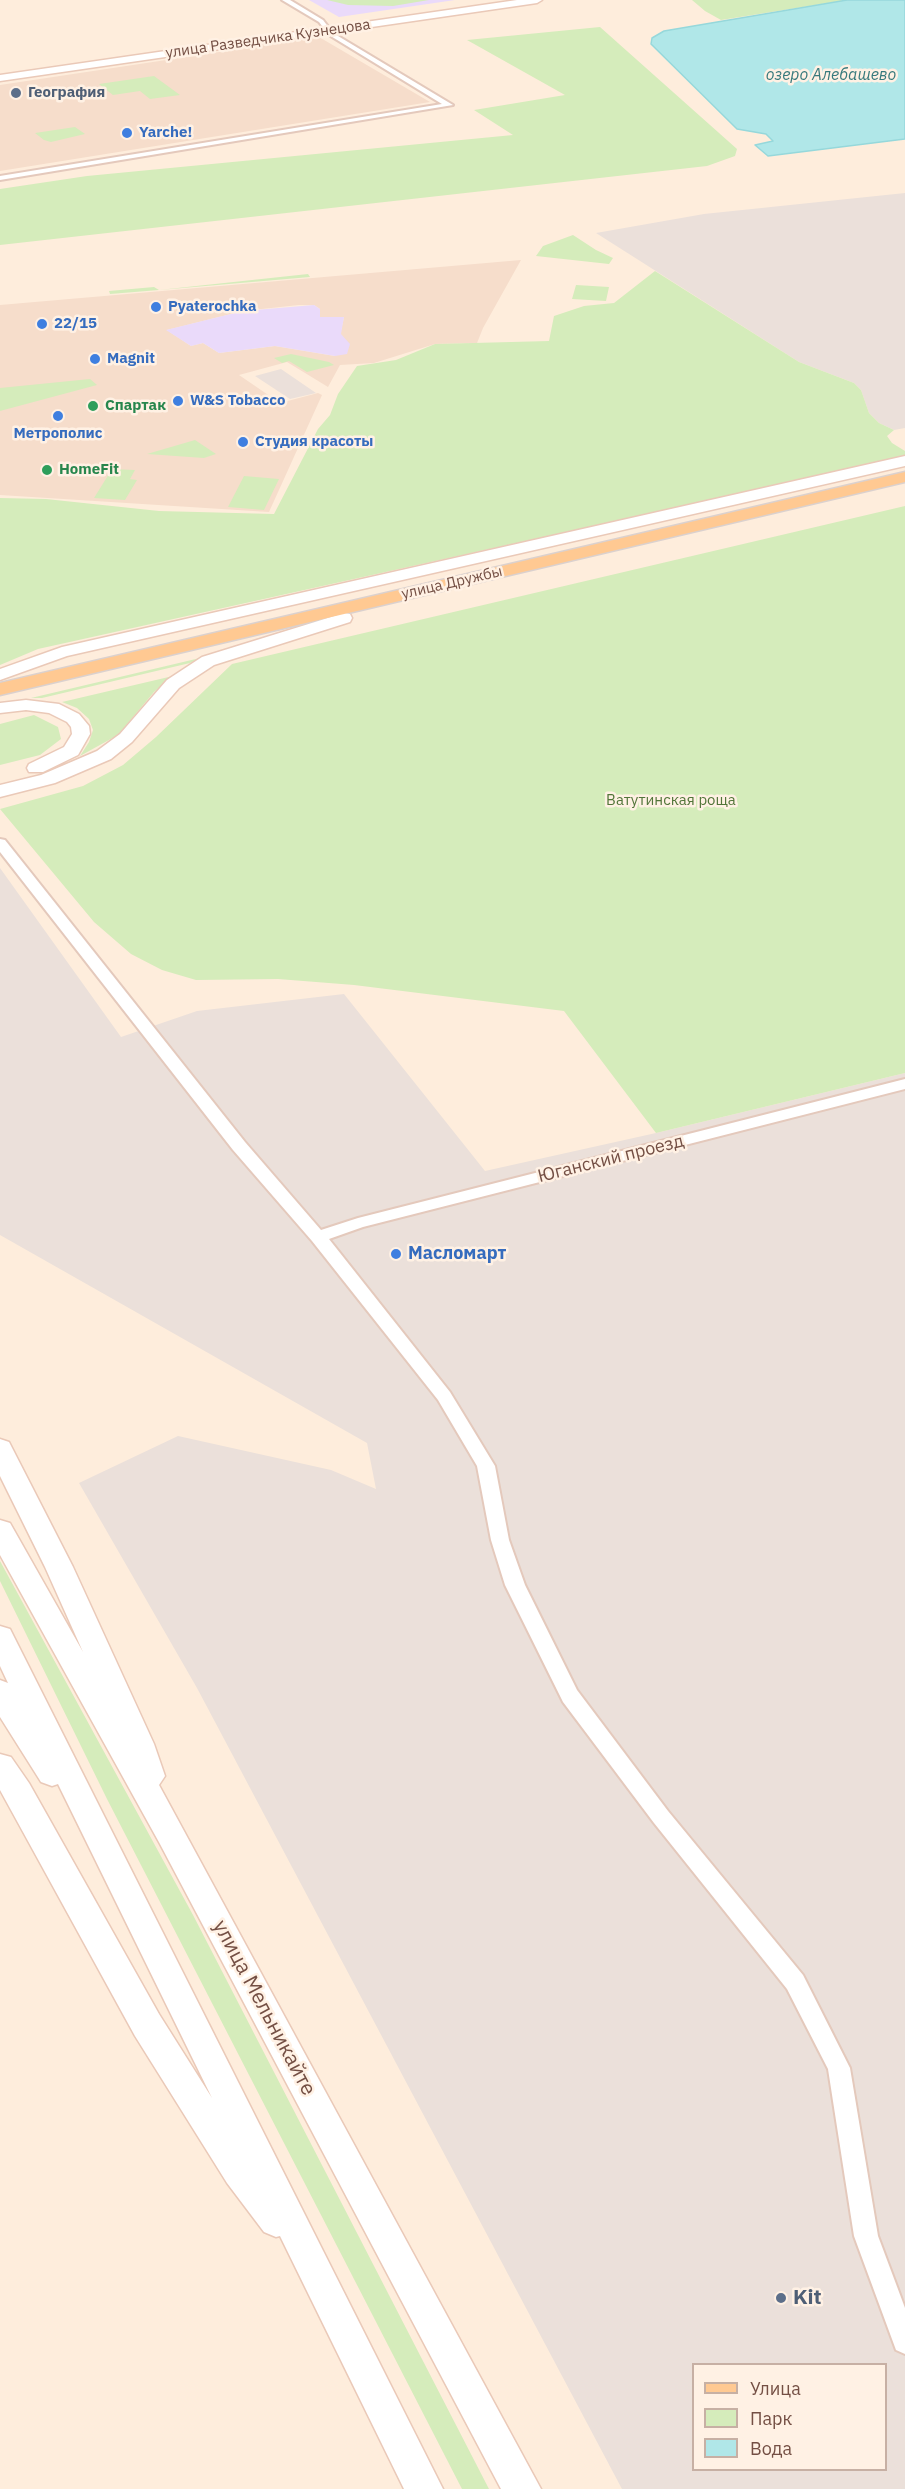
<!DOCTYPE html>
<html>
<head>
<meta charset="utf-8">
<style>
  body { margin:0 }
  #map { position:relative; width:905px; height:2489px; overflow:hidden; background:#feeddc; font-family:"IBM Plex Sans",sans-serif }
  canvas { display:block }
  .legend { position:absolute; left:692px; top:2363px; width:195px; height:108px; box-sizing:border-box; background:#fff1e4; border:2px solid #c7b0a4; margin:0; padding:8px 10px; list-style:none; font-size:18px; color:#744f44 }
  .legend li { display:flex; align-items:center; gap:12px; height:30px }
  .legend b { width:30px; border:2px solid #c7b0a4 }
</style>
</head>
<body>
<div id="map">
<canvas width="905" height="2489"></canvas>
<ul class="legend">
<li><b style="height:8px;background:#ffc992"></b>Улица</li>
<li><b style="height:16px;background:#d5ecbb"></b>Парк</li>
<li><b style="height:16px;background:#b0e7e8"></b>Вода</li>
</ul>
</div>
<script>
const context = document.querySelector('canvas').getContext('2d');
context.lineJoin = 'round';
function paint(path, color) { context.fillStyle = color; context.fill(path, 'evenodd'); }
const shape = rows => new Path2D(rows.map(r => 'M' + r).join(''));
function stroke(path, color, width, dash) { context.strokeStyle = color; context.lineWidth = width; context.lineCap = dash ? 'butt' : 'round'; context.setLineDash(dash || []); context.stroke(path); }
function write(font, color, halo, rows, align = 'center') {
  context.font = font + ' "IBM Plex Sans",sans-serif'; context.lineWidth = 5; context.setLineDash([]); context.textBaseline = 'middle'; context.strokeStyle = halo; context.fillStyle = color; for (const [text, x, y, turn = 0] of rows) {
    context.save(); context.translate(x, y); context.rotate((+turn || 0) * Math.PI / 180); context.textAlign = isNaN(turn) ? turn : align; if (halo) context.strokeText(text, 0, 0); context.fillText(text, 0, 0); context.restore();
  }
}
const residential = shape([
  [319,37,430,102,0,171,0,85],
  [521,260,483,328,477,343,435,344,374,363,340,365,328,387,287,362,239,375,280,403,318,393,322,395,269,512,0,495,0,305],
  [299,305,314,305,320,309,320,317,344,317,335,356,275,346,219,353,203,343,191,346,167,330,243,311]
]);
const industrial = shape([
  [905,193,905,428,894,430,879,423,869,413,861,390,854,383,799,362,596,233,704,214],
  [281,369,316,393,290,399,255,376],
  [0,868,121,1037,197,1011,344,994,485,1171,656,1133,905,1073,905,2489,622,2489,197,1688,79,1483,178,1436,331,1470,376,1489,367,1443,0,1235],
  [694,2364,886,2364,886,2470,694,2470]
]);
const education = shape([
  [309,0,455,0,339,17],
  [314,305,320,309,320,317,344,317,341,334,350,344,347,354,335,356,275,346,219,353,203,343,191,346,166,330,243,311]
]);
const green = shape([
  [327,0,429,0,393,6,348,5],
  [692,0,847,0,721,20,705,11],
  [600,27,737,149,735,156,707,166,0,245,0,189,87,176,513,135,474,110,565,95,467,40],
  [154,76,180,95,150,99,140,91,113,95,99,84],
  [75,127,85,134,51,142,44,140,35,133],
  [573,235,596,250,613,258,609,264,536,256,543,246],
  [655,271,799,362,854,383,861,390,869,413,879,423,894,430,887,436,892,443,905,451,905,457,38,649,0,665,0,498,46,499,159,511,274,514,318,429,330,415,338,394,357,366,396,360,435,344,549,341,554,316,584,306,614,303],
  [308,274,310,277,159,290,110,294,109,291,154,287,159,290],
  [576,285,609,287,606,301,572,299],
  [291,354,329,362,334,365,307,372,289,361,282,363,274,358],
  [90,379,97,385,0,411,0,388],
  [195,440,216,454,204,458,147,454],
  [112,469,135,470,130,479,137,480,125,500,94,498],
  [244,476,279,479,264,510,228,507],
  [905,506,905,1073,656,1133,564,1011,354,985,278,979,196,980,162,970,131,954,94,922,0,809,83,786,123,765,156,737,232,664],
  [200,658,190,663,42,698,31,698],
  [173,676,154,692,118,735,80,756,89,742,93,730,89,719,77,708,62,702],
  [34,715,58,727,61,739,40,755,0,765,0,724],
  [0,1561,193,1915,489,2489,462,2489,107,1799,0,1581]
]);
const water = shape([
  [847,0,905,0,905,139,768,156,755,145,773,141,766,134,737,129,651,44,652,38,664,31,847,0]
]);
const street = shape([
  [282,0,290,0,323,20,333,33,453,105,0,180,0,176,442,104,329,35,319,22,282,0],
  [0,839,5,840,245,1142,321,1230,358,1218,905,1079,905,1089,363,1227,329,1239,450,1392,495,1466,509,1540,525,1585,577,1690,668,1811,803,1975,850,2068,878,2236,905,2308,905,2354,896,2350,854,2236,828,2069,787,1989,654,1823,563,1702,505,1585,491,1540,477,1466,438,1400,312,1241,233,1150,0,852,0,839]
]);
const secondary = shape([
  [517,0,542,0,537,3,0,81,0,75,517,0],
  [905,456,905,466,67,656,0,680,0,669,62,647,905,456],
  [344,613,350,614,352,618,350,622,214,665,179,688,132,742,111,759,55,783,0,797,0,785,41,775,97,751,120,734,167,680,202,657,344,613],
  [26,700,59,704,79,714,89,726,90,734,78,755,43,772,29,772,27,768,29,764,64,747,72,734,71,727,67,722,49,713,26,710,0,713,0,703,26,700],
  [0,1439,9,1442,73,1567,154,1744,165,1776,159,1785,541,2489,501,2489,160,1844,0,1555,0,1520,10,1523,83,1652,45,1567,0,1476,0,1439],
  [0,1626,10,1629,14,1637,443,2489,404,2489,280,2236,276,2237,264,2232,227,2183,135,2036,0,1790,0,1754,11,1757,29,1783,159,2014,212,2098,58,1784,52,1786,41,1782,0,1717,0,1680,8,1683,0,1666,0,1626]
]);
const primary = shape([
  [905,472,905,482,0,695,0,683,905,472]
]);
const markers = [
  [16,93,6,"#5c6f8a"],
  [127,133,6,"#3f7fe0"],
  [156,307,6,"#3f7fe0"],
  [42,324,6,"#3f7fe0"],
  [95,359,6,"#3f7fe0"],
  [178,401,6,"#3f7fe0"],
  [93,406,6,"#2e9e5b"],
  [58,416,6,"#3f7fe0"],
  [243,442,6,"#3f7fe0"],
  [47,470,6,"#2e9e5b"],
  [396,1254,6,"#3f7fe0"],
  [781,2298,6,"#5c6f8a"]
];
const farStreetnames = [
  ["улица Разведчика Кузнецова",268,39,-8],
  ["улица Дружбы",452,583,-13]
];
const farServicenames = [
  ["География",28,93]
];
const farShopnames = [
  ["Yarche!",139,133],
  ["Pyaterochka",168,307],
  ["22/15",54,324],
  ["Magnit",107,359],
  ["W&S Tobacco",190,401],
  ["Метрополис",58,434,"center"],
  ["Студия красоты",255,442]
];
const farLeisurenames = [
  ["Спартак",105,406],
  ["HomeFit",59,470]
];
const farParknames = [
  ["Ватутинская роща",671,801]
];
const farWaternames = [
  ["озеро Алебашево",831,75]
];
const streetNames = [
  ["Юганский проезд",611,1159,-14]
];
const shopNames = [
  ["Масломарт",408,1254]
];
const nearStreetnames = [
  ["улица Мельникайте",264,2008,62]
];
const nearServicenames = [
  ["Kit",793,2298]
];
paint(residential, '#f6ddcb');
paint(industrial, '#ebe0da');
paint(education, '#eadafa');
paint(green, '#d5ecbb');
paint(water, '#b0e7e8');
stroke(water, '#96d8db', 1.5);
stroke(street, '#e4c9bc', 4);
stroke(secondary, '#eac9b8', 3);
stroke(primary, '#dbd1ce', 3);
paint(street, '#fff');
paint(secondary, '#fff');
paint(primary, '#ffc992');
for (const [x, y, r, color] of markers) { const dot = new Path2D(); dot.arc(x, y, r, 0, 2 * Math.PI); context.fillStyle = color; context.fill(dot); stroke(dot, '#fff1e4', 2); }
write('15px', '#744f44', '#fff1e4', farStreetnames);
write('bold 15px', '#4e5e75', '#fff1e4', farServicenames, 'left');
write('bold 15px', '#366cbe', '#fff1e4', farShopnames, 'left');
write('bold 15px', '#27864d', '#fff1e4', farLeisurenames, 'left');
write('15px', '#527539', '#fff1e4', farParknames);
write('italic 16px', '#37797c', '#fff1e4', farWaternames);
write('18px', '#744f44', '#fff1e4', streetNames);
write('bold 18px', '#366cbe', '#fff1e4', shopNames, 'left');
write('21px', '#744f44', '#fff1e4', nearStreetnames);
write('bold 21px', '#4e5e75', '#fff1e4', nearServicenames, 'left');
</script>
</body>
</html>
